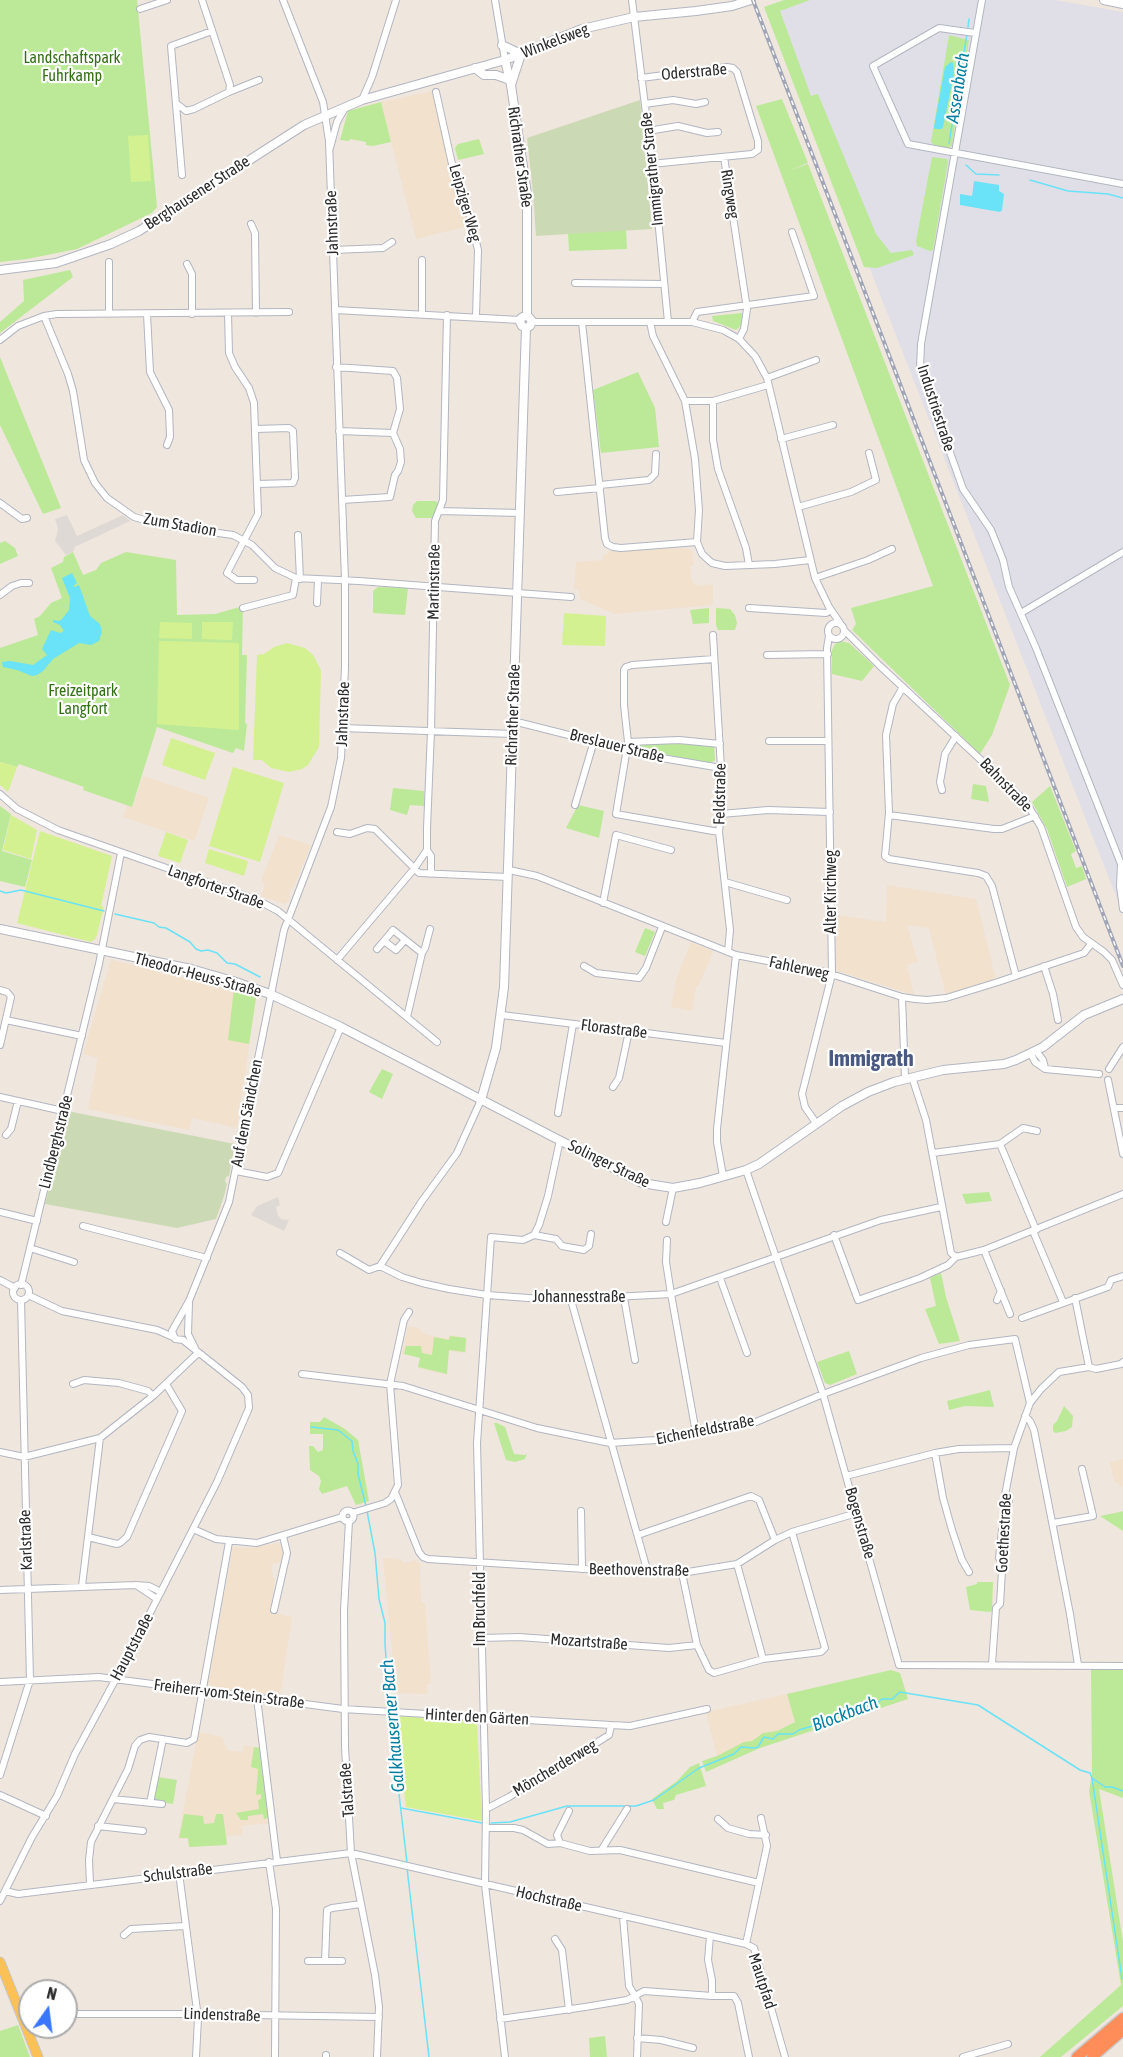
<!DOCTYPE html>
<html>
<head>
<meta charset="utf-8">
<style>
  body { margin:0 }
  #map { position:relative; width:1123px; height:2057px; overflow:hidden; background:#efe6de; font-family:"Asap Condensed",sans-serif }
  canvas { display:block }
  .north { position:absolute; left:18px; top:1979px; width:60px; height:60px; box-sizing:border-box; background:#fff; border:2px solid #ababab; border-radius:50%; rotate:14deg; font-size:16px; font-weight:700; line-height:24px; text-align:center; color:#2c2c2c }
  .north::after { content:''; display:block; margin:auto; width:21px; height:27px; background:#3b76ff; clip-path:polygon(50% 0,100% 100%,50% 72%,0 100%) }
</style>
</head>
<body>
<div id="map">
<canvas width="1123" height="2057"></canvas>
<div class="north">N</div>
</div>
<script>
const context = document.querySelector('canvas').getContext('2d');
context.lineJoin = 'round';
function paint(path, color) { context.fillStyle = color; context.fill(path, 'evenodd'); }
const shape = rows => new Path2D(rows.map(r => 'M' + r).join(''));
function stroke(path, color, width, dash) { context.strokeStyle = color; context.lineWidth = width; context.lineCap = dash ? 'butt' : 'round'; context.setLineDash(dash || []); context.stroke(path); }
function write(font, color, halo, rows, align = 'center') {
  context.font = font + ' "Asap Condensed",sans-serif'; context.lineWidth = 4.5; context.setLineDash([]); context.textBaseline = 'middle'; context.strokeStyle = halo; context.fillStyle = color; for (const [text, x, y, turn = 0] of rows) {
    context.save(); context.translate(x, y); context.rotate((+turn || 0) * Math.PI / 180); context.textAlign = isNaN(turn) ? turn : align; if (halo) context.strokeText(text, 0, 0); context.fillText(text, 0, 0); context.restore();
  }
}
const industrial = shape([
  [790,0,1055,0,1123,12,1123,914,768,9]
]);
const education = shape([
  [433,91,444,129,457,192,460,196,468,226,416,239,381,102],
  [687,548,692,551,694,565,690,566,692,582,697,586,713,584,713,602,711,605,615,614,580,599,579,589,574,589,576,562,603,560,603,555,608,554,610,551],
  [143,776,209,798,194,841,123,817,127,805,133,807],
  [279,835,311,845,294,886,290,891,289,901,285,904,261,896,265,885,261,881],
  [887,885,976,899,996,980,946,995,929,928,907,925,918,962,907,965,914,995,835,970,835,915,886,922],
  [691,942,713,951,698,987,696,987,692,1011,671,1007,677,977],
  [111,960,226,987,256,998,237,1128,192,1118,189,1130,88,1109,98,1058,83,1054],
  [408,1326,419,1328,419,1330,427,1335,448,1339,449,1335,467,1338,466,1353,449,1351,447,1375,418,1368,420,1358,402,1354],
  [1123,1459,1123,1487,1114,1481,1110,1462],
  [280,1543,284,1556,283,1561,271,1565,273,1578,275,1579,270,1612,292,1617,280,1697,214,1688,208,1682,233,1547,248,1548],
  [383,1558,400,1559,404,1563,416,1560,420,1564,421,1602,425,1603,431,1683,427,1684,427,1694,396,1693],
  [787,1694,795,1721,777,1731,763,1733,752,1741,717,1756,706,1712],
  [198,1732,222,1737,227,1750,242,1752,244,1745,261,1748,270,1823,242,1826,243,1835,227,1836,227,1845,189,1847,188,1839,178,1839]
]);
const green = shape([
  [0,0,137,0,157,207,152,213,77,249,27,259,0,262],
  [784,0,810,0,780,11,811,96,818,94,876,234,891,253,912,250,914,255,877,268,864,267,764,7],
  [949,35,969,40,952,145,948,149,934,145,931,142],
  [782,99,808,163,790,170,808,164,1010,685,992,735,980,754,852,630,856,624,851,608,933,586,756,106],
  [381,102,391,142,373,146,366,145,366,142,350,139,349,141,340,140,348,111],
  [479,139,484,154,458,160,455,148,458,144],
  [932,157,947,159,948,162,933,250,930,251,917,246,916,241],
  [626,230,627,249,569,251,568,233],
  [70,270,73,277,0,333,0,322,24,301,23,280],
  [742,313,742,325,736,330,713,321,712,316],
  [0,357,61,508,43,514,0,425],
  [638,372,655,408,659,447,601,453,593,390],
  [417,501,435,501,438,503,434,518,416,518,412,511,413,505],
  [5,541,15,548,18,556,0,564,0,543],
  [73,552,83,575,96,570,101,563,126,552,176,560,177,615,215,614,243,606,242,655,247,655,245,723,247,724,244,751,236,748,233,753,157,727,132,807,83,790,84,787,19,764,17,767,0,762,0,648,38,635,34,619,40,616,51,603,62,598,51,568,63,562,64,557],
  [378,587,408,588,405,615,373,613,373,591],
  [709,608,709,623,693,624,690,610],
  [716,608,730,609,735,615,737,623,735,630,718,630,716,625],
  [840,641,849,643,874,666,862,681,832,674,832,650,835,644],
  [681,743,714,746,715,760,711,763,678,757,634,747,636,745],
  [973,784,986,786,989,802,971,799],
  [1050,786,1076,851,1071,854,1076,868,1082,866,1086,879,1067,887,1047,829,1032,802],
  [393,788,424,791,424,806,410,805,407,815,390,810],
  [578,805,604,811,599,838,566,828],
  [0,806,11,814,2,851,32,860,25,887,0,881],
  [645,928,655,932,645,956,635,952],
  [234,989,256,998,249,1044,228,1040],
  [382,1069,393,1074,382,1099,369,1092],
  [989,1192,992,1201,966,1204,962,1194],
  [941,1273,946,1297,960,1341,939,1344,925,1309,936,1306,930,1278],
  [450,1336,466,1338,465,1352,449,1350,447,1374,418,1367,420,1358,404,1354,406,1346,421,1346,422,1353,432,1355,434,1337,449,1340],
  [849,1351,857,1374,830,1385,825,1383,817,1362],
  [990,1390,994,1407,965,1406,949,1410,947,1401],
  [1064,1406,1073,1416,1072,1427,1066,1431,1055,1433,1053,1431,1053,1425,1057,1421],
  [324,1417,345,1429,358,1440,369,1501,356,1505,347,1486,322,1494,319,1489,321,1481,319,1476,310,1470,309,1446,313,1446,318,1452,323,1450,323,1434,310,1434,310,1422,320,1422],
  [494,1423,497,1423,505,1427,514,1454,525,1455,527,1453,525,1459,515,1462,506,1460],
  [1123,1511,1123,1531,1100,1516,1120,1512],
  [977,1582,993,1582,992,1611,990,1612,970,1610,966,1587,977,1584],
  [1091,1668,1123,1668,1123,1798,1099,1789,1123,1942,1123,2006,1061,2057,1040,2057,1121,1985,1089,1791,1092,1773],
  [891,1670,900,1673,908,1699,760,1748,706,1772,702,1761,717,1756,744,1742,752,1741,763,1733,777,1731,795,1722,787,1694],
  [254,1747,260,1748,268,1818,264,1819,263,1814,248,1816,248,1820,241,1820,236,1813,259,1809,258,1800,261,1799,261,1794,256,1795,258,1769,251,1767],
  [699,1763,706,1786,676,1795,674,1800,663,1803,664,1809,657,1809,652,1799,677,1781,690,1767],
  [158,1777,177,1780,173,1804,153,1801],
  [184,1814,203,1816,204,1824,214,1823,216,1814,223,1814,227,1845,189,1847,188,1838,179,1838],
  [18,2025,30,2057,0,2057,0,2031],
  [605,2036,607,2057,590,2057,589,2038]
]);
const cemetery = shape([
  [640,100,652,229,536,236,533,192,527,138],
  [67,1111,235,1144,229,1176,226,1177,225,1181,227,1184,224,1196,216,1219,177,1228,45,1204]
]);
const pitch = shape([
  [148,135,151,181,131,182,128,136],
  [564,613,606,616,605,646,562,645],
  [160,622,192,623,192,639,159,638],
  [202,622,233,622,232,640,202,639],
  [159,641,239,643,239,730,157,724],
  [287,643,305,648,313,655,321,670,319,747,308,765,302,769,289,772,271,768,262,760,253,760,257,655,264,654,274,647],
  [171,738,215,753,205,780,162,765],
  [0,762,17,767,8,792,0,785],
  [233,767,284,783,260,862,209,846],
  [11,815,37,830,31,859,3,850],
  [40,831,112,856,101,906,104,907,96,938,91,942,17,923],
  [166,832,188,840,180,863,158,856],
  [209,849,248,861,244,876,205,863],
  [396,1716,473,1720,477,1724,482,1821,406,1807]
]);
const plaza = shape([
  [67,515,77,536,123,515,130,521,75,547,73,552,66,555,55,541,58,529,55,519],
  [278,1197,280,1205,276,1207,278,1215,281,1219,289,1220,284,1231,251,1215,257,1206]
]);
const water = shape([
  [951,62,953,63,954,73,943,127,942,129,935,129,934,127,945,67],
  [974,181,999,185,999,191,1004,194,1002,210,1000,212,960,205,960,194,972,196],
  [72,573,77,583,73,586,75,587,79,585,90,616,100,624,102,632,99,641,91,645,79,643,53,659,43,671,37,675,32,676,17,670,3,667,2,662,10,661,33,665,47,655,42,649,51,630,60,633,64,631,60,625,53,622,53,620,59,621,62,619,69,610,70,598,62,578]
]);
const stream = shape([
  [968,27,969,19],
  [949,143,967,34],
  [966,165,976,174,999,175],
  [1030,180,1068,191,1108,194,1123,198],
  [0,891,6,893,21,890,104,911],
  [115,914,154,923,159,927,166,928,190,942,196,949,201,951,208,950,217,953,227,963,235,964,260,977],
  [311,1427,338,1430,352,1441,353,1451,358,1464,358,1474,366,1506],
  [367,1511,375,1553,379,1599,385,1623,385,1644,390,1711],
  [390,1716,407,1863],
  [1092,1778,1122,1979],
  [401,1808,482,1823],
  [491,1823,510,1822,567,1806,636,1806,654,1800,699,1768,734,1754,741,1747,754,1748,758,1747,764,1737,773,1739,778,1734,793,1734,799,1730,826,1722,834,1715,847,1714,855,1706,860,1705,872,1707,882,1699,892,1699,900,1692,978,1705,1080,1770,1090,1773,1092,1778,1105,1787,1112,1787,1123,1791],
  [407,1868,429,2057]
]);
const minor = shape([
  [495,0,505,60],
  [632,0,655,187,668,322],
  [982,0,921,344,920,368,963,489,991,530,1003,560,1009,587,1036,648,1121,864,1120,886,1123,909],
  [140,9,167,0],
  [975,33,939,28,873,66,908,144,1123,184],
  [641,78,727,67,733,68,737,72,758,141,758,150,752,154,651,164],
  [229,92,259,80],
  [436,92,458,191,464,193,478,250,476,316],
  [362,100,372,77,396,0],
  [176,103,186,111,194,109,229,92,230,85,202,0],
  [645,104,673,100,696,104,705,102],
  [648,131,678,126,707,133,718,132],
  [330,148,337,122,345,108],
  [724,157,747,309,744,329,739,339],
  [182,175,171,46,212,31],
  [251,224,255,233,256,313],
  [333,250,383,248,392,242],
  [187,264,192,274,192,314],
  [575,283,663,284],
  [335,310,520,320],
  [228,313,229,353,235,367,249,388,254,403,258,514,227,573,237,580,254,580],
  [109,314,109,262],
  [147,314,150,372,169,410,170,437,167,445],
  [422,314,422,260],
  [44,316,68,374,73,391,84,460,95,483,107,498,134,517,167,526,233,535,252,545,275,568,296,578,359,581,571,597],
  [532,322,692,322,723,330,739,339,755,356,767,378,815,578,829,607,840,623],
  [582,322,605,538,607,544,613,547,621,548,697,542],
  [650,322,653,336,685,401,695,459,699,510,697,542,702,554,712,563,725,566,775,564,810,560],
  [692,322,697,312,814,296,792,232],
  [0,340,18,326,44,316,57,314,289,312],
  [336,367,393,371,397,378,400,409,393,433,400,449,401,462,398,471,395,475,390,497,342,500],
  [767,378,816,360],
  [685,401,713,401,768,385],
  [713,401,713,440,718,469,746,548,749,565],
  [255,429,289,428,293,431,295,478,293,483,257,484],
  [339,431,393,433],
  [781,439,833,425],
  [600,485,649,480,655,474,656,454],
  [557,492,600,488],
  [0,503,22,519,27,518],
  [798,507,851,492,876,480,869,453],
  [439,511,520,513],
  [298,535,300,579],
  [815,578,868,560,892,549],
  [0,595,12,586,21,583,29,583],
  [317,603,318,580],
  [243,608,293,595,296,578],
  [749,608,826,613,831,610],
  [1021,613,1123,552],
  '828 631a8 8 0 1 1 16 0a8 8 0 1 1-16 0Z',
  [844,630,879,665,1026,802,1041,827,1076,927,1083,937,1104,952,1112,960,1123,985],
  [713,635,721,768,722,804,719,832,730,930,728,952],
  [767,655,828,654],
  [714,659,632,665,626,667,624,670,624,705,628,742,616,814,719,832],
  [903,687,893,704,886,735,889,813,885,856,889,859,978,873,986,876,992,886,1016,976],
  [513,721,656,757,721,768],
  [342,728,513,734],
  [769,741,828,741],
  [628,742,679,740,720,744],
  [942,790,940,782,945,754,956,736],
  [0,794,17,809,58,830,235,892,261,902,278,911,437,1042],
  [575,805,594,741],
  [721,814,768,810,830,812],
  [889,815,994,829,1002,829,1035,816],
  [337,832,350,834,367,828,375,829,419,873,508,877],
  [509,870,537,876,736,955,825,972,902,997,915,999,927,1000,946,998,998,982,1084,953,1091,944],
  [431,874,431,856,427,850,427,828,431,731,435,521,443,500,447,315],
  [725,882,787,900],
  [603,903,616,835,671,850],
  [405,940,396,950,384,941,393,930,422,953,407,1017],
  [377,949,384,941],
  [422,953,425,948,430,929],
  [337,960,414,869,427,850],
  [584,966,596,973,639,978,646,968,662,927],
  [1044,966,1053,994,1058,1020],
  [0,990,7,992,11,997,0,1045],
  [902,997,905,1079],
  [502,1015,726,1043],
  [6,1020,82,1036],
  [1036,1051,1043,1060,1045,1068],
  [1031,1054,1035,1062,1045,1069,1099,1074],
  [1109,1069,1123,1047],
  [912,1077,926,1120,951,1253,956,1257],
  [1108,1080,1123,1154],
  [613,1087,619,1078,629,1031],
  [0,1097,63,1111],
  [1114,1108,1123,1108],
  [558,1113,573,1024],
  [816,1123,805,1107,802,1094,832,974,827,648,829,636],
  [6,1135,11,1129,18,1101],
  [1000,1144,1036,1230],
  [933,1153,1000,1144,1023,1128,1037,1131],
  [746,1170,823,1394,899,1665,1123,1666],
  [236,1171,267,1177,278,1173,341,1027],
  [723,1176,717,1142,717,1129,736,955],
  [0,1212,37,1221],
  [666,1222,673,1188],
  [83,1226,207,1258],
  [1033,1231,1063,1302],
  [534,1235,539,1225,548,1196,560,1140],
  [834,1235,858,1300,920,1278,948,1265,956,1257,984,1250,1123,1194],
  [667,1240,666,1262,671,1294,696,1433],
  [30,1248,74,1262],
  [984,1250,1010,1314],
  [340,1253,369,1270,380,1266,422,1201,457,1153,481,1100],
  [380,1266,402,1277,422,1283,449,1289,487,1295,556,1300,671,1294,881,1220,941,1207],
  [720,1278,747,1353],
  [0,1280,15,1288],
  '13 1292a8 8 0 1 1 16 0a8 8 0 1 1-16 0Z',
  [21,1285,99,964,121,853],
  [28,1295,62,1311,157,1330,173,1337],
  [624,1298,635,1360],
  [1075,1298,1089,1367],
  [571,1300,648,1573],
  [997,1300,1001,1291],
  [189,1303,188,1334,195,1348],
  [1022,1318,1108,1287,1111,1280,1123,1276],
  [183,1340,175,1339,172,1331,189,1301,229,1202,284,930,331,807,341,758,345,667,345,580,329,141,323,102,283,0],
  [302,1374,403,1386,537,1428,610,1443,656,1440,756,1422,823,1394,921,1358,969,1345,1015,1339,1030,1403],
  [73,1384,84,1380,119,1383,148,1391,153,1396],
  [1025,1416,1030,1421,1034,1430,1070,1614,1078,1665],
  [0,1452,24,1457,100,1438,153,1396,198,1353],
  [935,1453,943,1498,952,1530,962,1560,969,1572],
  [846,1476,935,1453,959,1449,1014,1448],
  [395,1492,419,1552,423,1557,428,1559,648,1573,682,1573,737,1564,775,1540,792,1532,857,1513],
  '342.5 1516a5.5 5.5 0 1 1 11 0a5.5 5.5 0 1 1-11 0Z',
  [581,1511,582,1569],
  [352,1513,385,1503,391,1499,398,1485,390,1384,404,1320,409,1312],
  [349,1521,344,1610,345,1747,351,1853,375,1975,379,2007,377,2057],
  [1053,1523,1093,1516,1082,1469],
  [193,1529,216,1539,257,1543,342,1517],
  [638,1535,751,1496,759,1500,775,1540],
  [88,1537,117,1544,120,1543,127,1537,182,1411,166,1384],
  [737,1564,763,1659],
  [682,1573,697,1645,709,1670,714,1673,763,1659,821,1652,825,1648,792,1532],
  [136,1585,157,1599],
  [82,1586,100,1438],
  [0,1590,136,1585,149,1586,161,1592],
  [274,1610,287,1553,283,1536],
  [480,1638,519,1637,669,1648,697,1645],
  [992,1664,996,1608,1000,1604,1002,1571,1003,1563,999,1558,1002,1530,1005,1526,1009,1502,1005,1495,1014,1448,1030,1403,1041,1389,1059,1372,1089,1367,1096,1369,1121,1364,1123,1362],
  [0,1682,99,1677,343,1709,611,1725,630,1726,707,1709],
  [257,1698,277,1861],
  [0,1775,30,1680,21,1300],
  [0,1795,46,1816],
  [113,1799,162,1804],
  [150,1803,163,1739],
  [486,1809,509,1797,609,1735,611,1725],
  [718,1819,728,1828,749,1834,766,1835],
  [98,1826,143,1831],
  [486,1828,514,1828,523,1830,548,1844,560,1843,590,1851,620,1850,759,1883],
  [560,1843,557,1835,569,1811],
  [602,1849,627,1809],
  [269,1862,276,1909,275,2057],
  [179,1873,198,2018,196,2057],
  [90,1884,89,1860,91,1842,128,1769,135,1746,140,1740,149,1737,187,1743,194,1739,229,1542],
  [5,1891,18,1894,351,1853,746,1944,754,1948,785,2057],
  [0,1901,32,1837,57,1796,75,1754,125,1662,217,1482,249,1408,248,1395,242,1387,183,1340],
  [623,1917,629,1986,635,1996,644,1991,712,1996],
  [124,1935,131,1929,185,1926],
  [710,1936,708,1960,712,1980,712,1996,734,1996,738,2003,749,2057],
  [555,1939,562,1950,569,2010],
  [746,1944,767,1846,761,1818],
  [308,1961,342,1961],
  [325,1961,327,1910,332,1908,361,1904],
  [66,2014,191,2014,379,2017],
  [500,2019,585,2007,627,2000,635,1996,639,2004,637,2057],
  [637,2038,661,2040,693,2048],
  [326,2057,326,2055],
  [505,2057,485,1885,486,1809,477,1443,491,1237,523,1240,534,1235,556,1239,562,1246,584,1250,589,1246,591,1234],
  [963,2057,1008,2044]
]);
const tertiary = shape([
  [505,60,511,85,527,194,527,315],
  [526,328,522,326,520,322,521,318,527,315],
  [526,328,530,326,532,321,527,315],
  [481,1100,496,1048,504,987,526,328]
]);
const secondary = shape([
  [1104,0,1123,4],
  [502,45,521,54],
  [475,68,484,75,496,75,510,80],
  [511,85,521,54],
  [0,270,56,263,111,244,139,231,304,125,362,100,505,60,582,29,634,17,696,11,732,6,751,0],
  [0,929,191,969,233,981,270,994,341,1027,642,1183,673,1188,700,1183,746,1170,759,1164,842,1106,868,1092,894,1082,943,1070,1004,1064,1016,1060,1043,1047,1084,1015,1123,999]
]);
const primary = shape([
  [0,1962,38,2057]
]);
const motorway = shape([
  [1077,2057,1123,2018],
  [1092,2057,1123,2030]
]);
const rail = shape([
  [753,0,1123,966]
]);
const streetNames = [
  ["Winkelsweg",555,41,-21],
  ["Oderstraße",694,72,-5],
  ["Richrather Straße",520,157,82],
  ["Immigrather Straße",652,169,-96],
  ["Berghausener Straße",197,193,-33],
  ["Ringweg",730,194,81],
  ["Leipziger Weg",465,203,74],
  ["Jahnstraße",332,223,-92],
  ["Industriestraße",936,408,72],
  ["Zum Stadion",180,525,10],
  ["Martinstraße",434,582,-89],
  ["Jahnstraße",343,714,-88],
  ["Richrather Straße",513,715,-88],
  ["Breslauer Straße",617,746,14],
  ["Bahnstraße",1006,785,46],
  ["Feldstraße",720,794,-89],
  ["Langforter Straße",216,887,20],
  ["Alter Kirchweg",831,892,-90],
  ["Fahlerweg",799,968,12],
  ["Theodor-Heuss-Straße",198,975,15],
  ["Florastraße",614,1029,7],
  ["Auf dem Sändchen",247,1113,-79],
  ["Lindberghstraße",56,1142,-76],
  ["Solinger Straße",609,1164,26],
  ["Johannesstraße",579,1297],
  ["Eichenfeldstraße",705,1430,-11],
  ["Bogenstraße",860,1523,74],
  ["Goethestraße",1004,1533,-87],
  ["Karlstraße",26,1540,-92],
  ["Beethovenstraße",639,1570,1],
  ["Im Bruchfeld",480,1609,-90],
  ["Mozartstraße",589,1642,4],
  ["Hauptstraße",132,1647,-62],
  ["Freiherr-vom-Stein-Straße",229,1694,7],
  ["Hinter den Gärten",477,1717,3],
  ["Möncherderweg",555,1768,-31],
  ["Talstraße",347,1790,-94],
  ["Schulstraße",178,1873,-7],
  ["Hochstraße",549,1899,13],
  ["Mautpfad",762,1981,72],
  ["Lindenstraße",222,2015,2]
];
const parkNames = [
  ["Landschaftspark",72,58],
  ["Fuhrkamp",72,76],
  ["Freizeitpark",83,691],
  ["Langfort",83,709]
];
const waterNames = [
  ["Assenbach",958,88,-81],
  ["Blockbach",845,1714,-21],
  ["Galkhauserner Bach",393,1726,-95]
];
const districtNames = [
  ["Immigrath",871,1059]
];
paint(industrial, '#e0dfe7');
paint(education, '#f1e1cd');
paint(green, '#bce997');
paint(cemetery, '#cbdab4');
paint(pitch, '#d4f192');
paint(plaza, '#dfd9d5');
paint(water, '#6ae2f7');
stroke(stream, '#6ae2f7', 1.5);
stroke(minor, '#b2b6c1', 8);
stroke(tertiary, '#b2b6c1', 10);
stroke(secondary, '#b2b6c1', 10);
stroke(primary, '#c8c8c8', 11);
stroke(motorway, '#c8c8c8', 13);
stroke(minor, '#fff', 6);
stroke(tertiary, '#fff', 8);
stroke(secondary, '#fff', 8);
stroke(primary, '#fbc157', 9);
stroke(motorway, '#ff8d59', 10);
stroke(rail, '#a0a6b8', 4);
stroke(rail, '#fff', 1.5, [4.5]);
write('16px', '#2c2c2c', '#fff', streetNames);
write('16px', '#337015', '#fff', parkNames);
write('italic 18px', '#057ea1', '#fff', waterNames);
write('bold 22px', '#495981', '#fff', districtNames);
</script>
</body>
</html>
